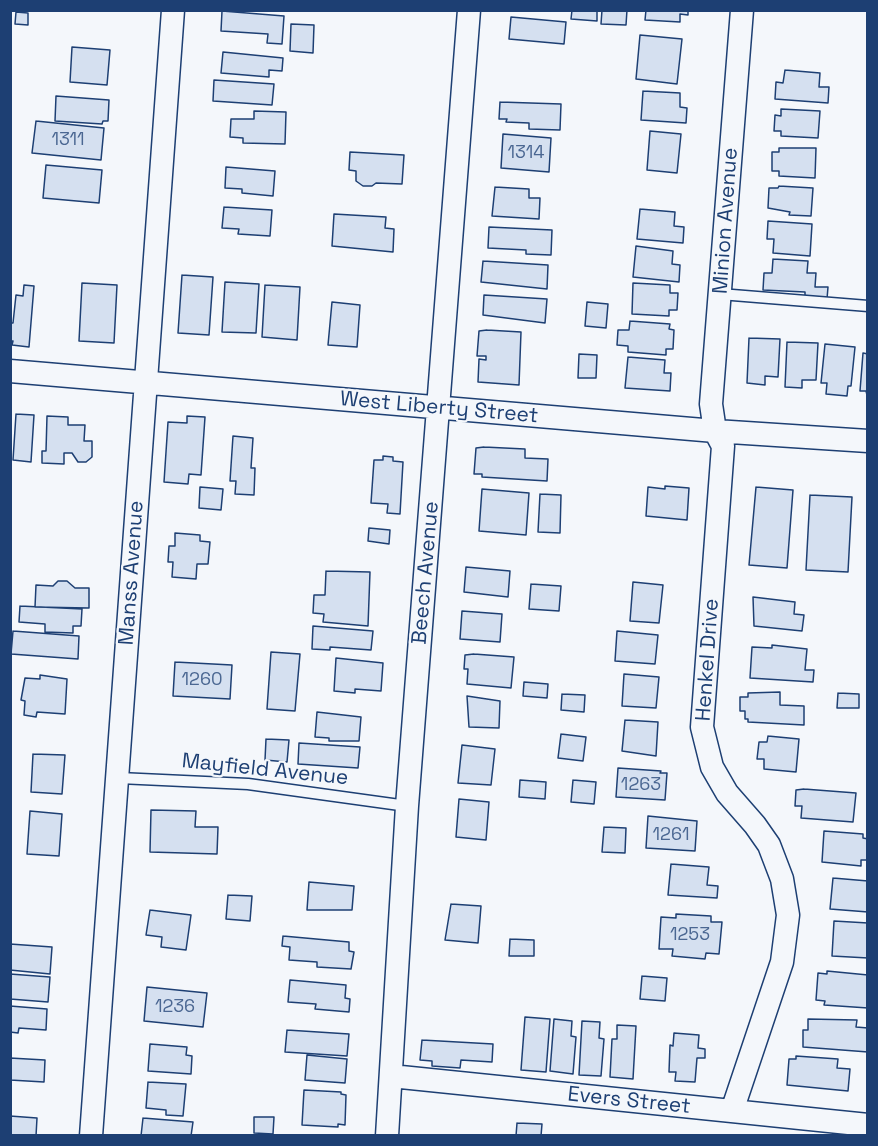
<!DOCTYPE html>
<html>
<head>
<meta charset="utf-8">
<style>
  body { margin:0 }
  #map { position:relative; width:878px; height:1146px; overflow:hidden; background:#f4f7fb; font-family:"Space Grotesk",sans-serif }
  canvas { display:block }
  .frame { position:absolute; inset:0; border:12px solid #1d3f73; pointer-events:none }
</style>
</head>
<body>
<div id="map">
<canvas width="878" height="1146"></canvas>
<div class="frame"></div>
</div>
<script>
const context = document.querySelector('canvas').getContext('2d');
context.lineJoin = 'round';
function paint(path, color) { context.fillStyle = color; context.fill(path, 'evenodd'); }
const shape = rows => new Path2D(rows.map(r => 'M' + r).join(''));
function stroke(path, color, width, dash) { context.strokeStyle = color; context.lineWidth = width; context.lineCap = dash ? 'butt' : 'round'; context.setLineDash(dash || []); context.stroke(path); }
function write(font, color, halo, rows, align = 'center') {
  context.font = font + ' "Space Grotesk",sans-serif'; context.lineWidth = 4.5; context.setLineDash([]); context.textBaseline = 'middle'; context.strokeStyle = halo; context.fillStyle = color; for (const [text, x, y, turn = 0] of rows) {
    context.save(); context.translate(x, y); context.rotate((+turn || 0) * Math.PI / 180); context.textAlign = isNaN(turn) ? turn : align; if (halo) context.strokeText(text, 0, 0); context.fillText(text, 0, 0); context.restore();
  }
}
const building = shape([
  [572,10,597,10,597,21,571,19,572,10],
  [602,10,627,10,626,25,601,24,602,10],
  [646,10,688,10,688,15,680,14,680,22,645,20,646,10],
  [222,11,284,16,282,44,267,43,268,34,221,31,222,11],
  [16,12,28,13,28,25,15,24,16,12],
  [511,17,566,22,564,44,509,39,511,17],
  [291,24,314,25,313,53,290,51,291,24],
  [640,35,682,39,677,84,636,79,640,35],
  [72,47,110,50,107,85,70,82,72,47],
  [223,52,283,58,282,71,269,70,269,77,221,73,223,52],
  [785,70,820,73,819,87,829,87,828,103,775,99,776,82,783,83,785,70],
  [214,80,274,84,272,105,213,101,214,80],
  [643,91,680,93,680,107,687,108,686,123,641,120,643,91],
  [56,96,109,100,108,121,103,121,102,124,55,121,56,96],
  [500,102,561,104,560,130,529,129,529,123,506,122,507,119,499,119,500,102],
  [781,109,820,111,818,138,781,136,781,131,774,131,775,115,781,116,781,109],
  [254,111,286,112,285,144,243,143,243,138,230,137,231,119,254,119,254,111],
  [36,121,104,128,101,160,32,153,36,121],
  [650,131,681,134,677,173,647,170,650,131],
  [503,134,551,138,549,172,501,168,503,134],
  [779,148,816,148,815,178,779,176,779,171,772,171,772,152,779,152,779,148],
  [350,152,404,155,402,184,376,183,372,186,363,186,356,181,356,171,349,170,350,152],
  [46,165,102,170,99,203,43,198,46,165],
  [226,167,275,171,273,196,242,193,242,189,225,188,226,167],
  [779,186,813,188,811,216,789,215,790,212,768,208,769,188,778,188,779,186],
  [495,187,529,189,529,198,540,198,539,219,492,216,495,187],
  [224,207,272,210,270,236,238,234,239,229,222,228,224,207],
  [640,209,675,212,674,226,684,227,683,243,637,239,640,209],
  [334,214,386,217,385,228,394,229,393,252,332,246,334,214],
  [768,221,812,224,810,256,773,253,774,239,767,239,768,221],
  [489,227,552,230,551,255,526,254,526,250,488,248,489,227],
  [636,246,673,251,672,264,680,265,679,282,633,277,636,246],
  [773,259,808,261,807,273,816,273,815,287,828,287,827,299,805,298,805,292,763,290,764,273,772,273,773,259],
  [483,261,548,265,547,289,481,282,483,261],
  [182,275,213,277,209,335,178,333,182,275],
  [225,282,259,284,256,333,222,332,225,282],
  [82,283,117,285,114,343,79,341,82,283],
  [633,283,670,285,670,293,678,293,677,310,669,310,669,316,632,314,633,283],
  [24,285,34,286,29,347,12,345,13,341,10,341,10,323,13,323,16,295,23,296,24,285],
  [265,285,300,287,297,340,262,337,265,285],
  [484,295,547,299,545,323,483,315,484,295],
  [332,302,360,305,357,347,328,345,332,302],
  [587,302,608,304,606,328,585,326,587,302],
  [630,321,670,324,669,329,674,330,673,349,666,349,666,355,628,352,628,346,617,345,618,330,629,330,630,321],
  [487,330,521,332,519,385,478,382,479,359,486,360,486,356,477,356,479,331,487,330],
  [749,338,780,339,778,377,765,376,765,385,747,383,749,338],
  [787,342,818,343,816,380,802,380,802,388,785,387,787,342],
  [825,344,855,347,851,386,848,386,847,396,826,394,827,383,821,383,825,344],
  [863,353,868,354,868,399,866,391,860,391,863,353],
  [579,354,597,355,596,378,578,378,579,354],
  [628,357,665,360,664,373,671,373,670,391,625,388,628,357],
  [16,414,34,415,31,462,13,460,16,414],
  [47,416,68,417,68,425,85,425,84,441,92,441,92,457,86,462,78,462,72,453,64,453,64,464,42,463,42,451,46,451,47,416],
  [187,416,205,417,201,475,189,474,188,484,164,482,168,422,187,423,187,416],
  [233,436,253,438,251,468,255,468,254,495,235,494,236,481,230,481,233,436],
  [484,447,525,449,525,458,548,459,547,481,482,477,482,474,474,474,476,448,484,447],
  [383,456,393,457,393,461,403,462,400,514,387,513,388,504,371,503,374,460,383,460,383,456],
  [665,486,689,488,687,520,646,516,648,487,665,489,665,486],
  [200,487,223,489,221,510,199,508,200,487],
  [756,487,793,490,787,568,749,565,756,487],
  [482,489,529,493,526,535,479,531,482,489],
  [540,494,561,495,560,533,538,532,540,494],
  [810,495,852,497,848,572,806,570,810,495],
  [369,528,390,530,389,544,368,541,369,528],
  [175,533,200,535,200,541,210,542,208,564,197,564,196,579,172,577,173,562,168,562,169,546,175,546,175,533],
  [466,567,510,571,508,597,464,592,466,567],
  [326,571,370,572,368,626,323,622,324,614,313,613,314,595,325,595,326,571],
  [58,581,67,581,75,588,89,588,89,608,35,607,36,585,53,586,58,581],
  [633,582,663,585,659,623,630,621,633,582],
  [531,584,561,586,559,611,529,609,531,584],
  [753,597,795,602,794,614,804,615,802,631,754,626,753,597],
  [20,606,82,609,81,626,73,626,73,633,45,632,45,624,19,622,20,606],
  [462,611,502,614,500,642,460,639,462,611],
  [313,626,373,631,371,650,330,647,330,650,312,649,313,626],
  [13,631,79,636,78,659,11,654,13,631],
  [617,631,658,635,655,664,615,661,617,631],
  [772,645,807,649,805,670,814,670,813,682,750,678,752,647,772,648,772,645],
  [271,652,300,654,295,711,267,709,271,652],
  [474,654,514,657,511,688,467,684,468,669,464,669,465,655,474,654],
  [336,658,383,663,381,691,355,689,355,693,334,691,336,658],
  [175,662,232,665,230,699,173,696,175,662],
  [624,674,659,677,656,708,622,706,624,674],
  [40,675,67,679,65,714,37,712,36,717,24,715,25,701,21,700,25,678,40,679,40,675],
  [524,682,548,684,547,698,523,696,524,682],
  [780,692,780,705,804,706,804,725,748,722,748,719,745,719,745,711,740,711,740,697,748,697,748,693,780,692],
  [838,693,859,694,859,708,837,708,838,693],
  [562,694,585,695,584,712,561,710,562,694],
  [467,696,500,701,499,728,469,727,467,696],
  [317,712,361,717,359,741,329,741,329,738,315,737,317,712],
  [625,720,658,722,656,756,622,751,625,720],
  [561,734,586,737,583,761,558,758,561,734],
  [768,736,799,739,796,772,764,769,764,759,757,759,759,742,767,742,768,736],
  [266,739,289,740,287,762,265,760,266,739],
  [299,743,360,747,358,768,298,764,299,743],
  [462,745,495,749,491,785,458,783,462,745],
  [33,754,65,755,62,794,31,792,33,754],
  [618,768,661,771,660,773,667,773,665,800,616,797,618,768],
  [520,780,546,782,545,799,519,797,520,780],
  [573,780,596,782,594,804,571,802,573,780],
  [804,789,856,793,853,822,801,818,802,806,795,806,796,790,804,789],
  [459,799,489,802,486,840,456,837,459,799],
  [151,810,196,811,195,827,218,827,217,854,150,852,151,810],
  [30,811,62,814,59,856,27,854,30,811],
  [648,816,697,821,695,851,646,848,648,816],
  [604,827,626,828,625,853,602,852,604,827],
  [824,831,863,834,863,838,868,839,868,860,861,860,861,866,822,862,824,831],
  [671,864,709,867,707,885,718,886,717,898,668,895,671,864],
  [833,878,868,881,868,912,830,909,833,878],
  [309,882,354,886,352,910,307,910,309,882],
  [228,895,252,896,250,921,226,919,228,895],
  [451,904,481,906,478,943,445,940,451,904],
  [150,910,191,915,186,950,161,947,162,937,146,935,150,910],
  [676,914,711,916,711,922,722,922,719,954,706,953,705,959,672,956,673,949,659,949,661,917,676,918,676,914],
  [834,921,868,923,868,958,832,956,834,921],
  [283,936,349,942,349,951,354,952,351,969,317,967,317,962,289,960,290,947,282,946,283,936],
  [510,939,534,940,534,956,509,956,510,939],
  [10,944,52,947,50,974,10,970,10,944],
  [827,971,868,975,868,1008,824,1005,825,1001,816,1000,818,973,827,974,827,971],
  [10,974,50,977,48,1002,10,999,10,974],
  [642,976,667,978,665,1001,640,999,642,976],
  [290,980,346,985,345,998,350,999,349,1012,315,1009,316,1004,288,1002,290,980],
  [147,987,207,993,203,1027,144,1021,147,987],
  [10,1006,47,1009,46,1030,19,1028,18,1033,10,1032,10,1006],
  [525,1017,550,1019,546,1072,521,1070,525,1017],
  [554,1019,572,1021,571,1036,576,1037,573,1074,550,1071,554,1019],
  [808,1019,857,1020,856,1027,868,1028,868,1052,803,1047,803,1030,808,1030,808,1019],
  [582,1021,600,1022,599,1038,604,1039,601,1076,579,1075,582,1021],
  [617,1025,636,1026,633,1079,610,1077,612,1039,617,1039,617,1025],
  [287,1030,349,1034,347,1056,285,1052,287,1030],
  [674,1033,699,1035,698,1048,705,1049,705,1058,697,1058,695,1082,675,1081,676,1072,669,1072,670,1045,673,1046,674,1033],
  [422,1040,493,1044,492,1062,461,1060,460,1068,432,1066,432,1061,420,1060,422,1040],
  [150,1044,187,1047,186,1055,192,1056,191,1074,148,1071,150,1044],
  [307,1055,347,1059,345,1083,305,1080,307,1055],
  [796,1056,838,1059,837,1068,850,1069,848,1091,787,1085,789,1059,796,1059,796,1056],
  [10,1058,45,1060,44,1082,10,1080,10,1058],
  [148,1082,186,1084,183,1116,166,1115,166,1110,146,1108,148,1082],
  [304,1090,341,1092,341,1094,346,1095,345,1125,338,1124,338,1127,302,1125,304,1090],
  [10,1116,37,1118,36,1136,10,1136,10,1116],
  [254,1117,274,1117,273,1134,254,1133,254,1117],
  [143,1118,193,1122,191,1136,141,1136,143,1118],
  [517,1123,542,1124,541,1136,516,1136,517,1123]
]);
const service = shape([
  [720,294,868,306],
  [119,778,248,784,407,806]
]);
const minor = shape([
  [10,371,715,431,868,441],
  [391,1076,868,1125],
  [732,1111,782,962,788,915,782,879,769,845,755,825,727,793,712,767,702,727,723,446,715,431,711,404,742,10],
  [91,1136,173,10],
  [387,1136,407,806,469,10]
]);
const numberNames = [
  ["1311",68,140],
  ["1314",526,153],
  ["1260",202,680],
  ["1263",641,785],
  ["1261",671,835],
  ["1253",690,935],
  ["1236",175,1007]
];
const streetNames = [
  ["Minion Avenue",726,221,-86],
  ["West Liberty Street",439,408,5],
  ["Manss Avenue",132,573,-86],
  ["Beech Avenue",426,573,-85],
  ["Henkel Drive",708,660,-86],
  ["Mayfield Avenue",265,770,6],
  ["Evers Street",629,1101,6]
];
paint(building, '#d5e0f0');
stroke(building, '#1d3f73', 1.5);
stroke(service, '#1d3f73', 13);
stroke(minor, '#1d3f73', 25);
stroke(service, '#f4f7fb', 10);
stroke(minor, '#f4f7fb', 22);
write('18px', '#4b6792', null, numberNames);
write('21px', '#1d3f73', '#f4f7fb', streetNames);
</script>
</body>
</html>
